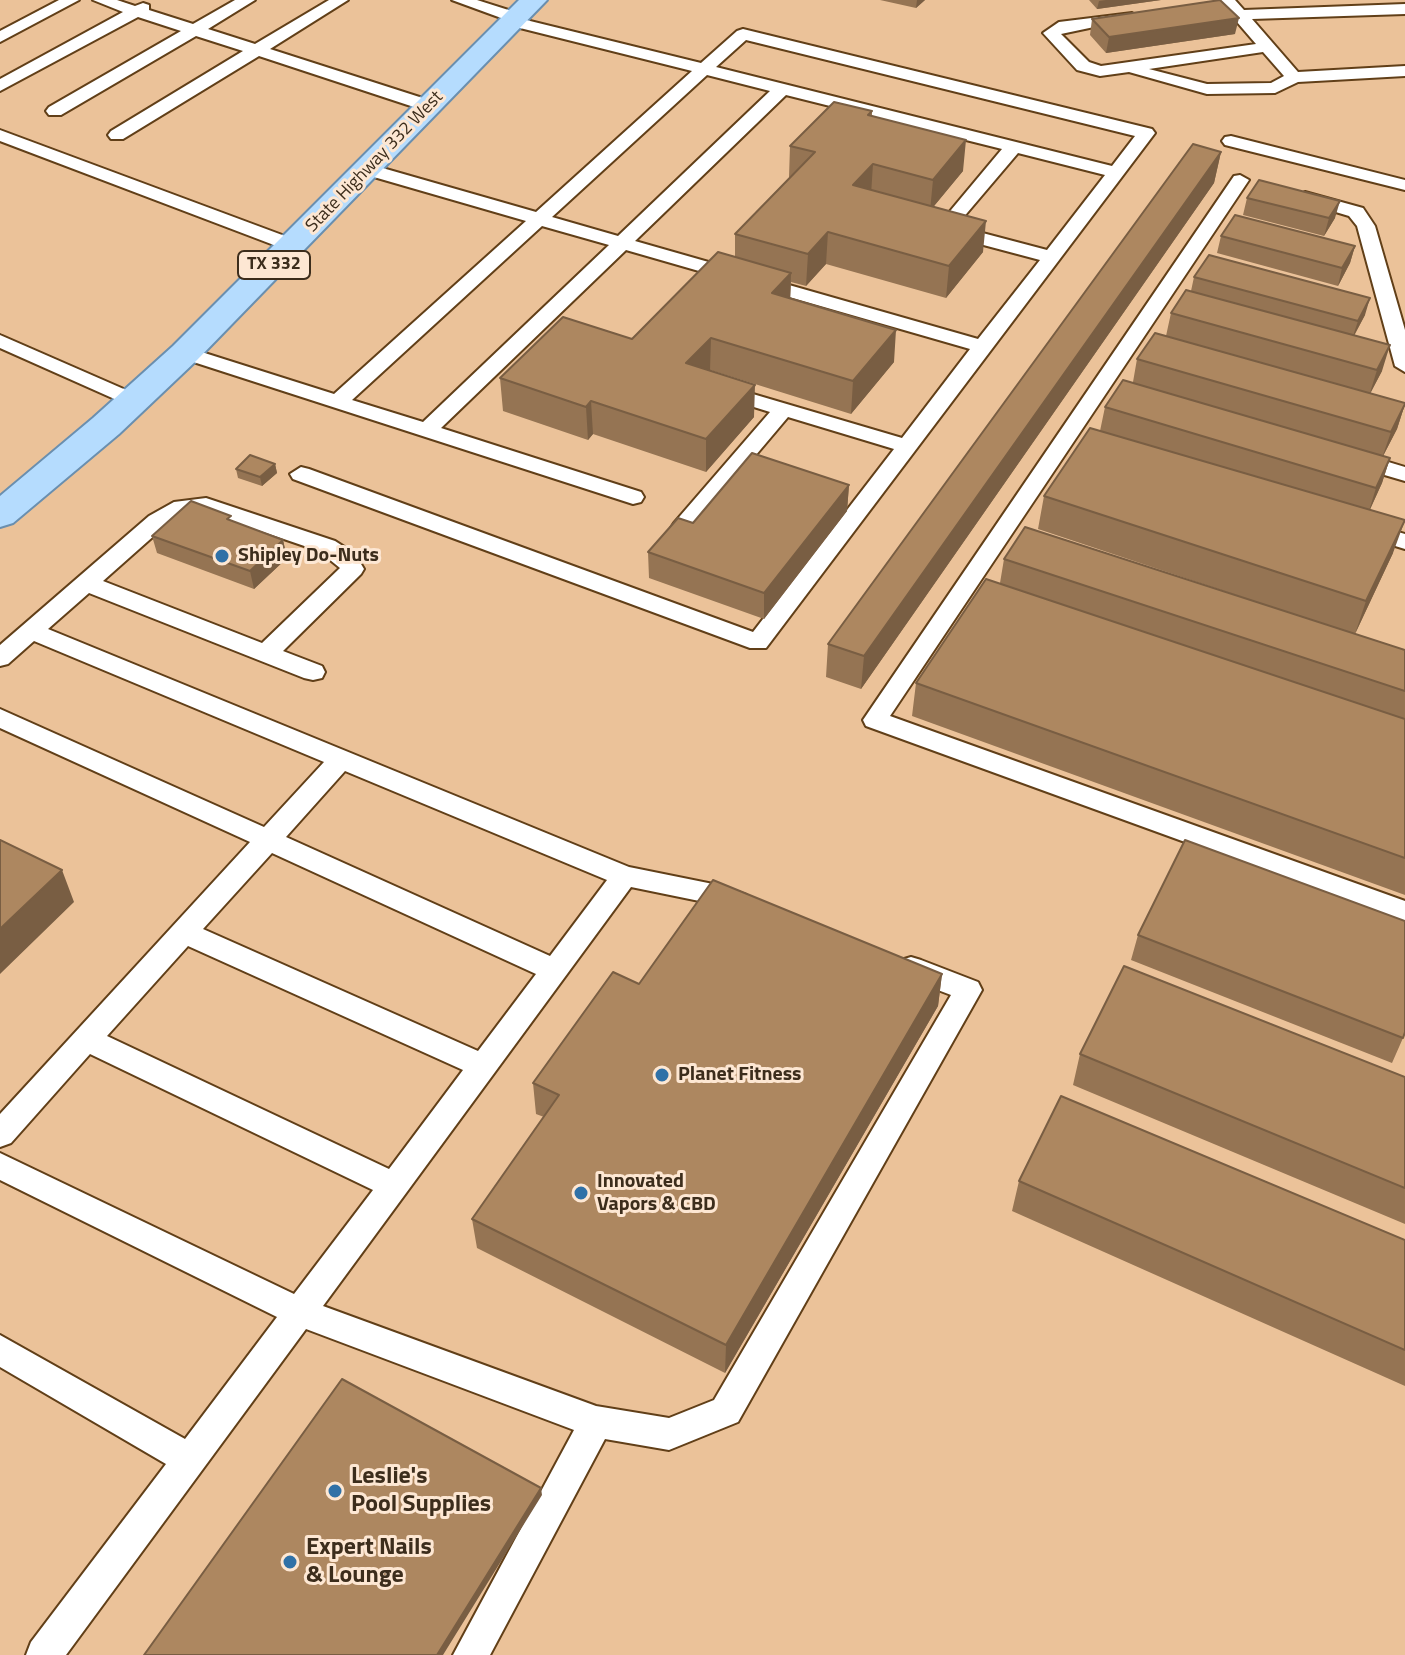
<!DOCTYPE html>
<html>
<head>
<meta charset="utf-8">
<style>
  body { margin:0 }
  canvas { display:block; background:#ebc299 }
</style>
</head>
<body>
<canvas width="1405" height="1655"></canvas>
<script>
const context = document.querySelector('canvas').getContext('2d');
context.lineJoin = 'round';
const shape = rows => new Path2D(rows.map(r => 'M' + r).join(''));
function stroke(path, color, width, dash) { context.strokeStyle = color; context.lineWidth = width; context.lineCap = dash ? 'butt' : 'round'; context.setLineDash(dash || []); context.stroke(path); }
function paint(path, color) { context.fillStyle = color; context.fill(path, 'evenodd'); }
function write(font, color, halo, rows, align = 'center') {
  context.font = font + ' "Titillium Web",sans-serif'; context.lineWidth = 6; context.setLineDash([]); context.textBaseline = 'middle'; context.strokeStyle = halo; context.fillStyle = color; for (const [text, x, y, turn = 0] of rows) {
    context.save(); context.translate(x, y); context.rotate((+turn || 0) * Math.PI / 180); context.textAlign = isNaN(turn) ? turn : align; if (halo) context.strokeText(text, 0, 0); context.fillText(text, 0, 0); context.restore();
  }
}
const lane = shape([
  [59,0,79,0,0,42,0,31,59,0],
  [93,0,117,0,135,6,143,3,149,5,149,10,193,24,235,0,255,0,208,29,255,44,329,0,348,0,270,49,435,102,438,106,435,110,423,110,259,56,123,139,111,139,108,135,111,131,243,51,196,36,61,115,49,115,46,111,49,107,181,31,138,17,0,91,0,79,123,12,93,0],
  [452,0,477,0,521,14,522,19,701,63,737,31,743,29,1152,129,1155,133,766,648,750,648,293,479,290,474,301,467,309,469,753,632,894,449,788,417,690,533,674,533,671,528,674,523,770,412,715,395,712,391,715,387,729,387,902,438,970,349,626,250,441,428,641,492,644,497,641,502,633,504,178,357,175,353,185,347,192,349,334,394,526,221,360,173,357,169,360,165,372,165,536,212,692,71,504,24,504,19,452,0],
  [746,40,1135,136,1112,166,716,67,746,40],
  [707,75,770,91,618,236,552,217,707,75],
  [786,95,1002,149,936,228,942,234,1040,260,978,339,635,241,786,95],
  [1018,153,1105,175,1047,250,956,226,1018,153],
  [542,226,609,245,423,422,352,400,542,226],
  [1218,0,1235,0,1244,10,1405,4,1405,14,1252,19,1298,72,1405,66,1405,76,1298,82,1275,93,1207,94,1129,72,1100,76,1077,70,1043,33,1059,22,1132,13,1132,19,1061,34,1089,62,1101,66,1256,44,1218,0],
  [1263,52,1284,76,1271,83,1207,84,1149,69,1263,52],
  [0,130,301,242,303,246,294,252,287,250,0,141,0,130],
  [1231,136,1405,180,1405,190,1225,145,1222,141,1225,137,1231,136],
  [1240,175,1249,180,890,716,1405,901,1405,922,866,726,863,720,1234,176,1240,175],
  [1305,192,1363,208,1375,226,1405,330,1405,372,1395,366,1357,226,1349,216,1299,201,1296,197,1305,192],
  [0,335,142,397,145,401,142,405,128,405,0,348,0,335],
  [1355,452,1405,467,1405,481,1347,464,1344,459,1347,454,1355,452],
  [206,498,335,541,352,552,361,564,364,569,361,574,283,651,322,666,325,672,322,678,313,680,304,678,89,593,48,629,629,867,718,885,746,895,749,902,746,909,736,912,714,904,631,887,323,1306,596,1406,669,1418,714,1400,951,995,901,976,897,968,901,960,911,957,921,960,978,982,982,990,738,1422,669,1450,605,1439,490,1655,453,1655,574,1430,306,1329,66,1655,26,1655,31,1642,166,1464,0,1367,0,1335,185,1439,277,1317,0,1180,0,1153,294,1294,373,1190,90,1054,11,1143,0,1147,0,1114,250,842,0,728,0,709,264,827,324,762,34,641,8,664,0,666,0,645,149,516,174,502,206,498],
  [205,512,319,551,340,568,262,643,103,581,165,526,187,514,205,512],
  [345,771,607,880,550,956,286,837,345,771],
  [272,853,536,974,478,1051,203,929,272,853],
  [188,946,463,1070,389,1169,107,1036,188,946],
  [1364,522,1405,534,1405,549,1356,534,1353,529,1356,524,1364,522]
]);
const primary = shape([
  [519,0,547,0,197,360,119,434,13,523,0,527,0,496,93,418,173,346,519,0]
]);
const wall = shape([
  [880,0,925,0,916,8],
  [1089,0,1161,0,1097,9],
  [1092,19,1235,34,1106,53,1090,35],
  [872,111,872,116,963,171,933,207,983,252,946,298,826,264,806,286,791,282,790,299,894,362,851,414,710,370,754,417,706,472,593,434,588,440,503,411,500,378,632,339,735,257,735,234,790,177,789,177,790,146],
  [1221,152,1214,183,861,689,826,677,828,644],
  [1247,198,1335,218,1324,236,1243,215],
  [1221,236,1355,246,1350,263,1338,286,1217,253],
  [1194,277,1365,315,1354,336,1382,371,1370,393,1405,404,1397,429,1383,456,1390,458,1382,483,1370,509,1393,553,1355,634,1405,650,1405,895,912,716,916,683,1000,583,1004,559,1284,611,1038,529,1044,496,1100,431,1105,407,1133,382,1137,359,1166,336,1171,313,1191,291],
  [275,464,277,473,262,486,238,478,236,469],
  [849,485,847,511,764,619,649,578,648,552,693,523],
  [233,521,283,540,287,558,254,589,157,553,152,536],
  [1138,935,1403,1038,1392,1063,1131,960],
  [942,974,938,1006,725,1373,477,1248,472,1219,544,1117,536,1114,533,1083,639,984],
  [1080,1054,1405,1077,1405,1224,1073,1085],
  [1019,1181,1405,1240,1405,1386,1012,1211]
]);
const shadedWall = shape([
  [917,0,925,0,916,8],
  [1106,0,1161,0,1097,9,1099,1],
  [1239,18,1235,34,1106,53,1109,37],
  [966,140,963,171,930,211,933,180],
  [1221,152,1214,183,861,689,864,656],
  [873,164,871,195,853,185],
  [1340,201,1335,218,1324,236,1329,218],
  [986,221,983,252,946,298,949,266],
  [828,232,826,264,806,286,808,254],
  [1355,246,1350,263,1338,286,1342,268],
  [791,273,790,305,772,293],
  [1370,298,1365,315,1352,339,1358,321],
  [896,330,894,362,851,414,853,381],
  [711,338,710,370,686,396,686,363],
  [1390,345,1382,371,1369,396,1377,370],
  [755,385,754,417,706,472,706,439],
  [591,401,593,434,588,440,586,407],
  [1405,404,1397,429,1382,458,1391,432],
  [1390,458,1382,483,1368,514,1376,488],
  [275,464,277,473,262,486,260,477],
  [849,485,847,511,764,619,764,593],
  [1405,520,1393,553,1355,634,1366,601],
  [283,540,287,558,254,589,250,571],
  [62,870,74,902,0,974,0,929],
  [942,974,938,1006,725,1373,726,1345],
  [541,1488,542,1495,443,1655,437,1655]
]);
const building = shape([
  [1220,0,1239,18,1109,37,1092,19,1220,0],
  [834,102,872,111,868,115,966,140,933,180,873,164,853,185,986,221,949,266,828,232,808,254,735,234,815,152,790,146,834,102],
  [1193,144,1221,152,864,656,828,644,1193,144],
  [1259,180,1340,201,1329,218,1247,198,1259,180],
  [1235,215,1355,246,1342,268,1221,236,1235,215],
  [718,252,791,273,772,293,896,330,853,381,711,338,686,363,755,385,706,439,591,401,586,407,500,378,563,317,632,339,718,252],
  [1209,255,1370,298,1358,321,1194,277,1209,255],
  [1186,290,1390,345,1377,370,1171,313,1186,290],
  [1155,333,1405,403,1405,404,1391,432,1137,359,1155,333],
  [1123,380,1390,458,1376,488,1105,407,1123,380],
  [1090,428,1405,520,1366,601,1044,496,1090,428],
  [752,453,849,485,764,593,648,552,678,518,693,523,752,453],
  [250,455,275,464,260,477,236,469,250,455],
  [191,501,231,516,227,519,283,540,250,571,152,536,191,501],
  [1025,527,1405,650,1405,691,1004,559,1025,527],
  [986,579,1405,719,1405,858,916,683,986,579],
  [0,840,62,870,0,929,0,840],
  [1185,840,1405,921,1405,1032,1403,1038,1138,935,1185,840],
  [713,880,942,974,726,1345,472,1219,559,1095,533,1083,613,972,639,984,713,880],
  [1124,966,1405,1077,1405,1188,1080,1054,1124,966],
  [1061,1096,1405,1240,1405,1350,1019,1181,1061,1096],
  [342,1379,541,1488,437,1655,144,1655,342,1379]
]);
const markers = [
  [222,556,8,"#3071a7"],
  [662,1075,8,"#3071a7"],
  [581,1193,8,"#3071a7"],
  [335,1491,8,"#3071a7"],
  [290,1562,8,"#3071a7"]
];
const farStreetnames = [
  ["State Highway 332 West",375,162,-46]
];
const shields = [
  [274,265,72]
];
const shieldNames = [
  ["TX 332",274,265]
];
const poiNames = [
  ["Shipley Do-Nuts",238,556],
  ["Planet Fitness",678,1075],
  ["Innovated",597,1182],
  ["Vapors & CBD",597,1205]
];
const nearPoinames = [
  ["Leslie's",351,1477],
  ["Pool Supplies",351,1505],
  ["Expert Nails",306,1548],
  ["& Lounge",306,1576]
];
stroke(lane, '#613f18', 4);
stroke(primary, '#6a8faf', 4);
paint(lane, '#fff');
paint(primary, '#b5dcfe');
paint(wall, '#957453');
paint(shadedWall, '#795e43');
paint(building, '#ad8760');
stroke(building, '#795e43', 2);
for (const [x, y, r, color] of markers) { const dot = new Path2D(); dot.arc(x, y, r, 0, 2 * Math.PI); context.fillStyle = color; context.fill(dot); stroke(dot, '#fde7d3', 3); }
write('18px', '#3c2d1c', '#fde7d3', farStreetnames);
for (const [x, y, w] of shields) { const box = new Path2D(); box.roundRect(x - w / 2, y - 14, w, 28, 6); context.fillStyle = '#fde7d3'; context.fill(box); stroke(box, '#3c2d1c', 2); }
write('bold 18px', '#3c2d1c', null, shieldNames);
write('bold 20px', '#3c2d1c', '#fde7d3', poiNames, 'left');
write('bold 24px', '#3c2d1c', '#fde7d3', nearPoinames, 'left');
</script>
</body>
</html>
